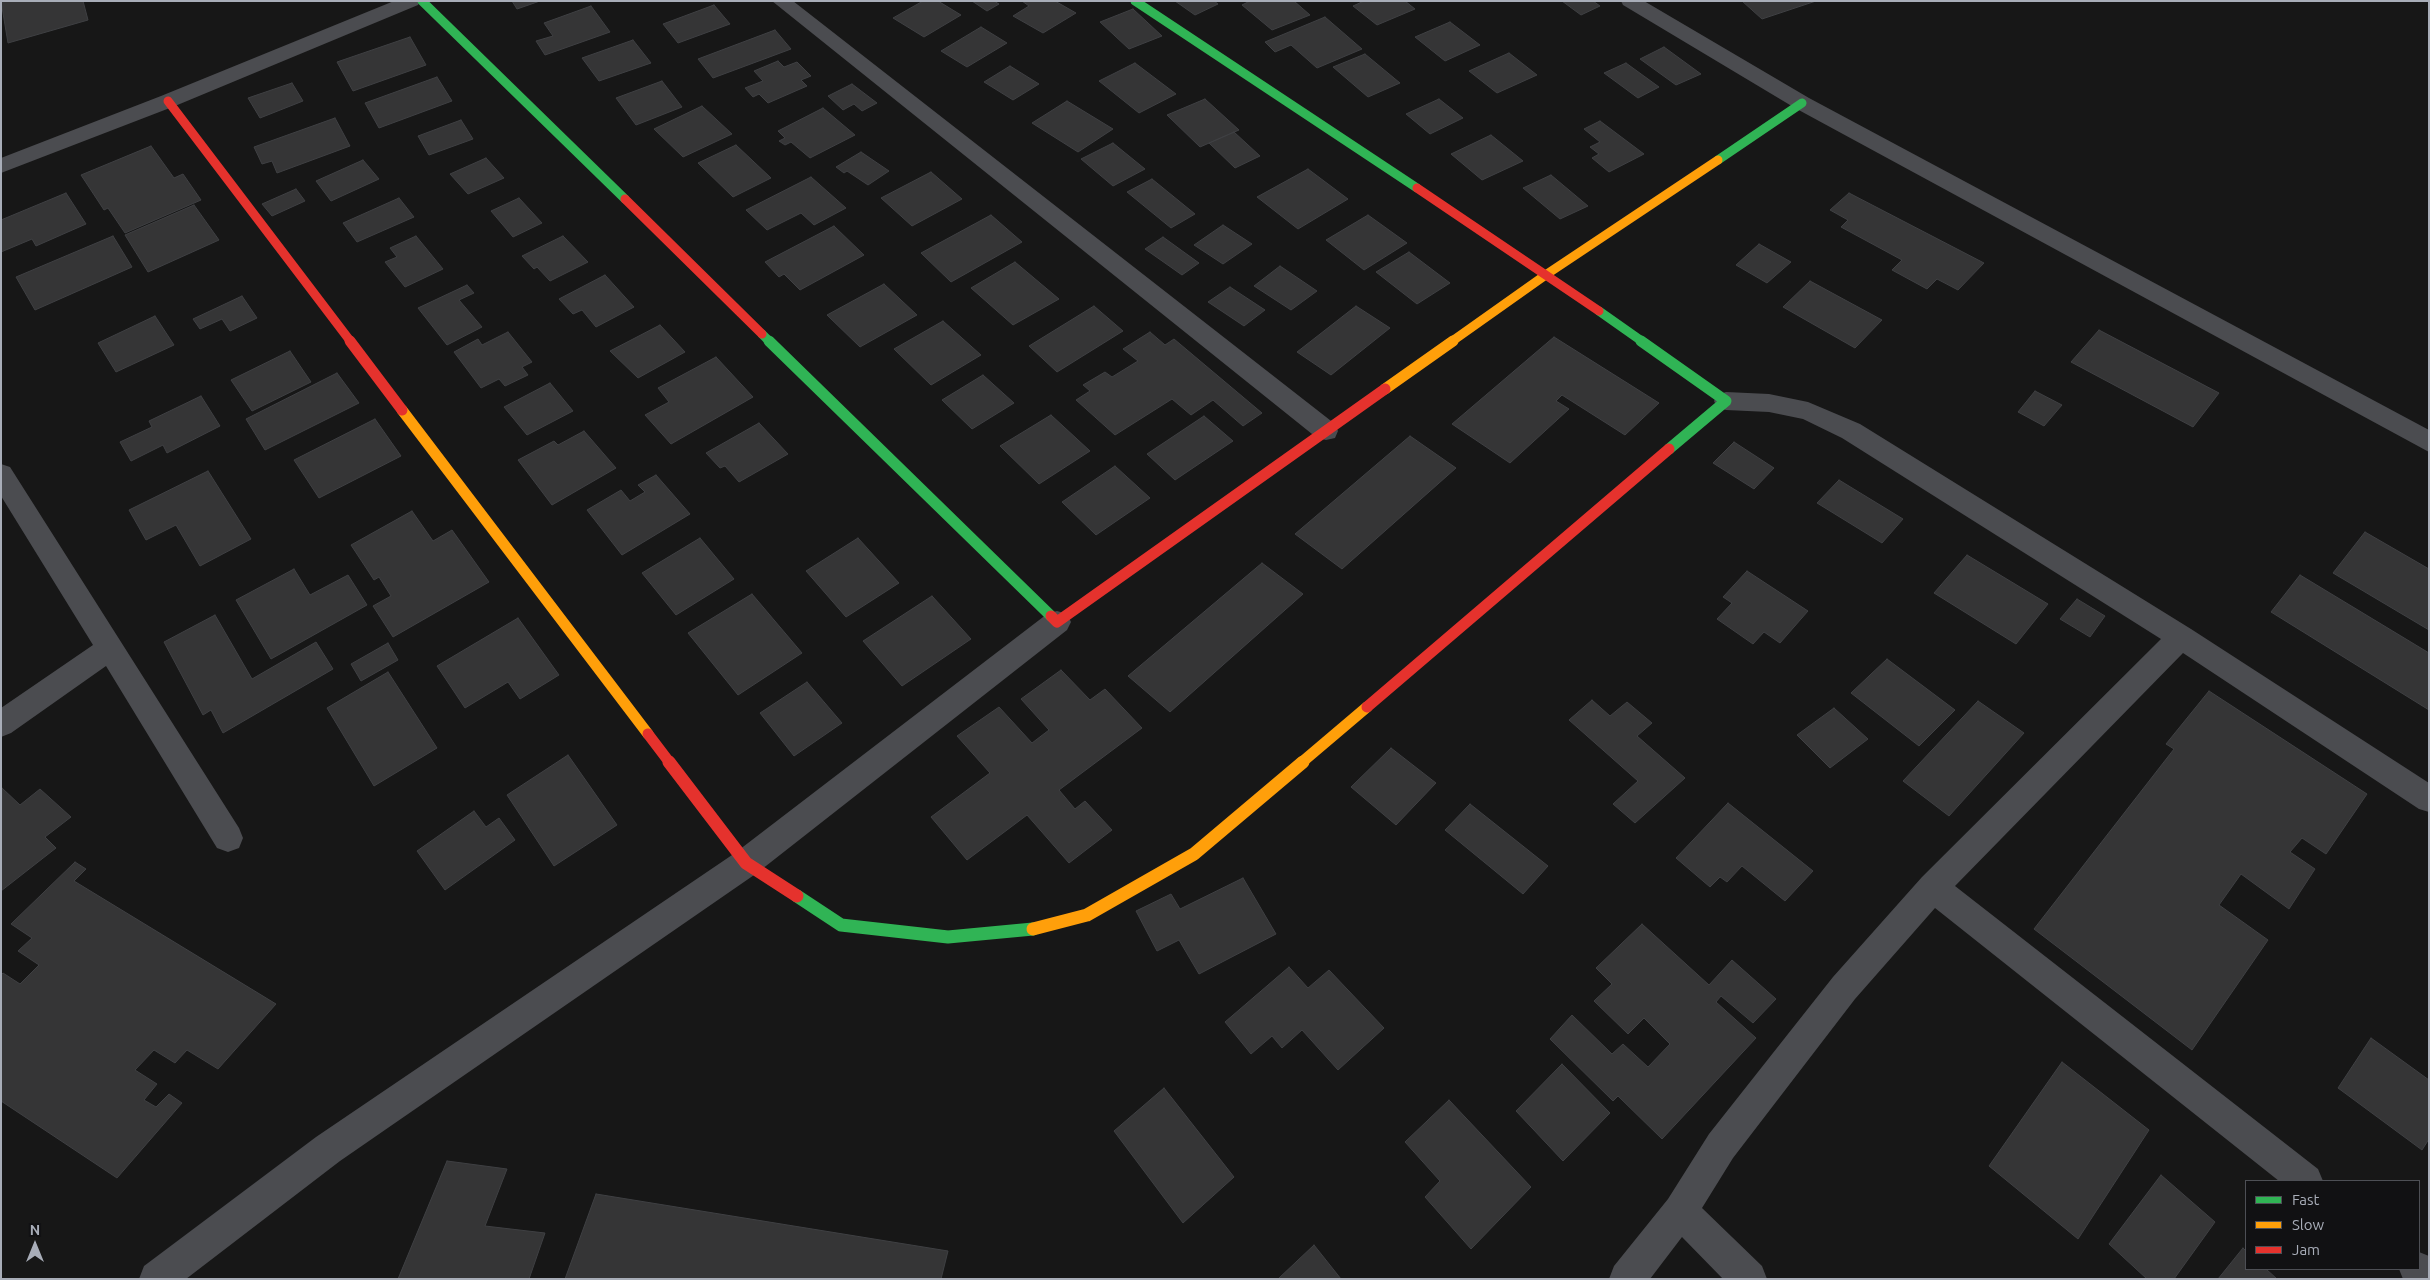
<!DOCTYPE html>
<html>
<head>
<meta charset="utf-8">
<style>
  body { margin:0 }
  #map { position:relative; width:2430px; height:1280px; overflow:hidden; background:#171717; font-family:Ubuntu,sans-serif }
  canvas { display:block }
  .frame { position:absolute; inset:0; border:2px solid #a8adb8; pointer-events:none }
  .legend { position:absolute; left:2245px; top:1180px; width:175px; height:90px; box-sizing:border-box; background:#111113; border:1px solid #4d4f55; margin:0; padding:6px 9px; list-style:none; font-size:15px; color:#a8adb8 }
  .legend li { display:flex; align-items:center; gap:10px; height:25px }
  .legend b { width:25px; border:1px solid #4d4f55 }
  .north { position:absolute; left:10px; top:1220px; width:50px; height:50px; -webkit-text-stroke:4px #111113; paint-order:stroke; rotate:0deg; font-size:14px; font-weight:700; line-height:20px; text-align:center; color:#a8adb8 }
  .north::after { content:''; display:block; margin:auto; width:18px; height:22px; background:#a8adb8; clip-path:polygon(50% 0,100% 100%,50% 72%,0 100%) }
</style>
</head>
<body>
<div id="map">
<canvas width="2430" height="1280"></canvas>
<div class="frame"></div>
<ul class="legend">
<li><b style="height:6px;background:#30b455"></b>Fast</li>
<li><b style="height:6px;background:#ff9f0a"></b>Slow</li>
<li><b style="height:6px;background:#e5322d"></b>Jam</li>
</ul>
<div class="north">N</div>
</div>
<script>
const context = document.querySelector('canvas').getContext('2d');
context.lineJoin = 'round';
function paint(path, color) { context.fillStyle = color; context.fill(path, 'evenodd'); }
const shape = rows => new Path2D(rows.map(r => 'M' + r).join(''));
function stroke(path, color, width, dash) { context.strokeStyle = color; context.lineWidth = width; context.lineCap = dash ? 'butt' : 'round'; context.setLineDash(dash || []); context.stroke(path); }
const building = shape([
  [1,1,83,1,88,20,8,43,1,1],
  [512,1,540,1,517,9,512,1],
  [923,1,938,1,961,15,924,37,893,18,923,1],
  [972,1,994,1,999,4,987,11,972,1],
  [1022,1,1055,1,1076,13,1043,33,1013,16,1029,6,1022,1],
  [1175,1,1214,1,1218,4,1195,15,1175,1],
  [1250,1,1294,1,1310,15,1272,30,1242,5,1250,1],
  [1364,1,1405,1,1415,9,1377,25,1353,6,1364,1],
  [1562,1,1593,1,1600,6,1581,15,1562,1],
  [1742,1,1816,1,1762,19,1742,1],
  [714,5,730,24,678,43,663,24,714,5],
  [591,6,610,32,545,55,536,41,553,36,544,23,591,6],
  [1133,9,1162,36,1129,49,1100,22,1133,9],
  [1325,17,1362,49,1317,68,1291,45,1275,52,1265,42,1325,17],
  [1450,22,1480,45,1445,61,1415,37,1450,22],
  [981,27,1007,43,967,67,941,51,981,27],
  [775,30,791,49,713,78,698,59,775,30],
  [410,37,426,65,353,91,337,62,410,37],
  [633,40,651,63,599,81,582,58,633,40],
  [1664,47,1701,74,1676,85,1640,59,1664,47],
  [1509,53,1537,75,1497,93,1469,71,1509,53],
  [1365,54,1400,83,1368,97,1333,67,1365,54],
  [778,61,784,67,797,62,811,76,801,80,807,86,768,103,759,94,753,97,745,88,763,81,754,71,778,61],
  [1135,63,1176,94,1139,113,1099,81,1135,63],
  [1626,63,1659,87,1638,98,1604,73,1626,63],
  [1010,66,1039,84,1013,100,984,82,1010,66],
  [437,77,452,101,379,128,365,103,437,77],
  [662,81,682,107,636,125,616,98,662,81],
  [292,83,303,101,260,118,248,98,292,83],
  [852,84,877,103,862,111,854,104,843,110,828,96,852,84],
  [1205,99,1239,130,1200,147,1167,115,1205,99],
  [1439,99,1463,118,1430,134,1406,114,1439,99],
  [1067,101,1113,129,1078,152,1032,123,1067,101],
  [702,106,732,134,683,157,654,129,702,106],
  [823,108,855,135,810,158,791,142,785,145,779,141,785,138,778,131,823,108],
  [335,118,350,146,277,173,272,161,262,164,254,147,335,118],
  [461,120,473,139,429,155,418,136,461,120],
  [1600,121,1644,154,1609,172,1592,158,1599,154,1590,147,1600,142,1584,129,1600,121],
  [1234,132,1260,156,1235,168,1209,143,1234,132],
  [1491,135,1523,161,1482,180,1451,154,1491,135],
  [1113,143,1145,169,1113,186,1081,159,1113,143],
  [736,145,771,178,733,197,698,163,736,145],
  [151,146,174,178,183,174,201,200,125,233,108,208,104,210,81,175,151,146],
  [861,152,889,171,868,185,847,171,844,173,836,167,861,152],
  [486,158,504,178,468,194,450,174,486,158],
  [363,160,379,179,331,201,316,181,363,160],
  [1308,169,1348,199,1298,229,1257,197,1308,169],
  [931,172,962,199,912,226,881,198,931,172],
  [1551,175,1588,206,1560,219,1523,188,1551,175],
  [811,177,846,208,814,225,801,213,767,230,746,210,811,177],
  [1152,179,1195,214,1171,228,1127,192,1152,179],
  [296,189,305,201,272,216,262,204,296,189],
  [66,193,86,224,36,246,32,239,1,252,1,220,66,193],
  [1849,193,1984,263,1958,290,1937,279,1927,289,1892,270,1902,260,1841,227,1848,220,1830,210,1849,193],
  [399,198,414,217,357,242,343,223,399,198],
  [519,198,542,223,513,237,491,211,519,198],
  [194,205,219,240,148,272,125,235,194,205],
  [991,215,1022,242,951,282,921,253,991,215],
  [1368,215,1407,243,1364,270,1326,240,1368,215],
  [1223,225,1252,244,1223,264,1194,245,1223,225],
  [834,226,864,255,800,290,784,274,779,277,765,262,834,226],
  [113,236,132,267,35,310,16,277,113,236],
  [416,236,443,269,405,287,385,262,397,257,390,248,416,236],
  [563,236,588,262,550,281,537,267,534,269,522,256,563,236],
  [1163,237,1199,263,1182,275,1145,249,1163,237],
  [1759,244,1791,262,1767,283,1736,265,1759,244],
  [1409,252,1450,283,1417,304,1376,272,1409,252],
  [1015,262,1059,299,1013,325,971,288,1015,262],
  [1280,266,1317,291,1291,310,1254,286,1280,266],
  [605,275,634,307,596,327,582,310,573,314,559,299,605,275],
  [1810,281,1882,320,1855,348,1783,307,1810,281],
  [884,284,917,315,860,347,827,315,884,284],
  [467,285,474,293,459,300,482,327,447,345,418,308,467,285],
  [1230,287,1265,310,1244,326,1208,302,1230,287],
  [242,296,257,318,230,331,222,319,200,329,193,319,242,296],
  [1094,306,1123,331,1057,372,1029,346,1094,306],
  [1356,306,1390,328,1331,375,1297,352,1356,306],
  [155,316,174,345,116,372,98,343,155,316],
  [943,321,981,355,931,385,894,349,943,321],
  [660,325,685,352,638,378,610,351,660,325],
  [2099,330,2219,393,2193,427,2071,362,2099,330],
  [508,332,532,362,522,367,528,375,505,386,499,379,481,388,454,352,478,339,482,345,508,332],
  [1150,332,1165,345,1174,339,1262,413,1243,426,1213,400,1191,415,1172,399,1115,435,1076,400,1090,391,1083,385,1105,372,1112,377,1138,361,1123,349,1150,332],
  [1554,337,1659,403,1625,435,1562,395,1556,401,1569,409,1510,463,1452,424,1554,337],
  [290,351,311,382,252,411,231,380,290,351],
  [716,357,753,397,671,444,645,415,669,402,658,388,716,357],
  [337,373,359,403,265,450,246,419,337,373],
  [983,375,1014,403,972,429,942,400,983,375],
  [550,383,573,411,527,435,504,407,550,383],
  [2035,391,2062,405,2044,426,2018,412,2035,391],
  [201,396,220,426,167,453,163,445,131,461,120,442,152,427,149,421,201,396],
  [1051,415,1090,451,1039,484,1000,446,1051,415],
  [1204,416,1233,441,1175,480,1147,454,1204,416],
  [375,419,401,456,319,498,294,460,375,419],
  [759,423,788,454,739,482,725,466,720,468,706,453,759,423],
  [584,431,616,468,552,505,518,460,554,441,558,445,584,431],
  [1410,436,1456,468,1342,569,1295,534,1410,436],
  [1734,442,1774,468,1754,489,1713,463,1734,442],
  [1115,466,1150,498,1096,535,1062,502,1115,466],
  [208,471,251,539,200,566,176,525,146,540,129,510,208,471],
  [656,475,690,514,622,555,587,510,621,490,630,501,645,492,638,485,656,475],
  [1839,480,1903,519,1882,543,1817,503,1839,480],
  [412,511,433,541,452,530,489,582,393,637,373,606,391,596,379,577,374,580,351,545,412,511],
  [2365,532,2429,569,2429,630,2333,573,2365,532],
  [700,538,734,579,676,615,642,573,700,538],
  [858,538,899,583,846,617,806,571,858,538],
  [1967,555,2048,604,2016,644,1934,593,1967,555],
  [1262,563,1303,594,1170,712,1128,676,1262,563],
  [294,569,310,595,348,575,367,605,271,659,236,600,294,569],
  [1747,571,1808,611,1780,643,1764,632,1753,644,1717,619,1732,603,1723,597,1747,571],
  [2300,575,2429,653,2429,710,2271,612,2300,575],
  [752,594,802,653,738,695,688,633,752,594],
  [932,596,971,639,902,686,863,641,932,596],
  [2077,599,2105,616,2090,637,2060,619,2077,599],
  [215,615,252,679,316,642,333,669,223,733,211,710,203,715,164,642,215,615],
  [518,618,559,675,520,699,508,682,465,708,437,666,518,618],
  [388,643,398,660,361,681,351,664,388,643],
  [1887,659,1955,710,1919,746,1851,693,1887,659],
  [1061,670,1090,700,1105,689,1142,728,1059,790,1075,809,1085,801,1112,830,1069,863,1027,815,967,860,931,817,990,773,957,736,999,707,1032,743,1049,730,1021,699,1061,670],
  [388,672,437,748,374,786,327,708,388,672],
  [807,682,842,723,794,756,760,713,807,682],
  [2209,691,2367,794,2326,854,2302,838,2290,852,2315,869,2289,909,2241,874,2219,905,2268,940,2192,1050,2034,929,2174,749,2166,744,2209,691],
  [1592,700,1610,716,1627,702,1652,723,1637,736,1685,778,1635,823,1613,804,1638,781,1569,720,1592,700],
  [1978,701,2024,733,1949,816,1903,781,1978,701],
  [1834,708,1868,739,1830,768,1797,735,1834,708],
  [1391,748,1436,783,1396,825,1351,787,1391,748],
  [568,755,617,825,554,866,507,795,568,755],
  [2,788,20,805,40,789,71,817,45,837,56,848,1,891,2,788],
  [1728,803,1813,871,1785,901,1742,866,1727,882,1720,877,1710,887,1676,858,1728,803],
  [1470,804,1548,866,1523,894,1445,830,1470,804],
  [474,811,486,827,499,818,515,840,445,890,417,851,474,811],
  [75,862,86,869,74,881,276,1004,218,1069,187,1050,175,1063,154,1050,135,1070,157,1084,144,1100,156,1107,169,1094,182,1103,117,1178,1,1101,1,975,3,973,20,984,39,965,18,951,32,938,11,924,75,862],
  [1243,878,1276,934,1199,974,1179,940,1157,951,1136,911,1171,894,1180,909,1243,878],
  [1642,924,1709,985,1732,960,1776,999,1753,1023,1721,996,1716,1002,1756,1038,1662,1139,1618,1096,1613,1101,1550,1039,1572,1015,1612,1054,1623,1044,1648,1067,1670,1044,1644,1018,1628,1034,1594,1001,1612,984,1596,968,1642,924],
  [1289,967,1308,988,1329,970,1384,1028,1338,1070,1302,1030,1282,1048,1272,1036,1251,1054,1225,1022,1289,967],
  [2371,1038,2429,1080,2429,1139,2422,1150,2338,1088,2371,1038],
  [2062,1062,2149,1130,2078,1239,1989,1166,2062,1062],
  [1562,1064,1610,1113,1563,1161,1516,1111,1562,1064],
  [1164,1088,1234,1177,1183,1223,1114,1131,1164,1088],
  [1449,1100,1531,1187,1471,1249,1425,1197,1440,1181,1405,1142,1449,1100],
  [447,1161,507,1169,485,1226,545,1233,529,1279,398,1279,447,1161],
  [2161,1175,2215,1222,2174,1279,2147,1279,2109,1244,2161,1175],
  [596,1194,948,1251,941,1279,565,1279,596,1194],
  [1314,1245,1341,1279,1278,1279,1314,1245],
  [2243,1248,2246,1251,2246,1269,2266,1269,2277,1279,2218,1279,2243,1248]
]);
const street = shape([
  [394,1,420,1,418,5,175,106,1,173,1,158,161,96,394,1],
  [772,1,793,1,1335,424,1338,431,1335,438,1326,440,1317,438,772,1],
  [1621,1,1644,1,1809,98,2429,430,2429,452,1795,108,1623,5,1621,1],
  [1726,392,1769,394,1808,402,1860,424,2191,629,2429,783,2429,812,2419,809,2183,653,1955,886,2318,1169,2323,1181,2279,1181,1935,908,1855,999,1733,1158,1702,1208,1762,1266,1767,1279,1723,1279,1682,1237,1650,1279,1609,1279,1614,1266,1668,1199,1709,1134,1833,977,1922,877,2161,639,1842,438,1803,419,1769,412,1726,410,1717,407,1714,401,1717,395,1726,392],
  [1,464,10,467,239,828,243,838,239,848,228,852,217,848,106,666,11,733,1,737,1,708,93,645,1,496,1,464],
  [1057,611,1067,614,1071,622,1067,630,757,873,340,1161,186,1279,139,1279,144,1266,316,1137,735,853,1047,614,1057,611],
  [2419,1252,2429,1256,2429,1279,2403,1279,2399,1269,2419,1269,2419,1252]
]);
const fastFar2 = shape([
  [422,1,625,199],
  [1135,1,1417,188],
  [1718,160,1802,103],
  [1599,311,1643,342],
  [762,334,770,342]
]);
const fastFar1 = shape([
  [769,341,1051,616],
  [1641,341,1726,401,1669,449]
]);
const fast = shape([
  [797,896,841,925,948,937,1033,929]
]);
const slowFar2 = shape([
  [1451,342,1547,274,1718,160]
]);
const slowFar1 = shape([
  [1385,389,1453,341],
  [402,410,648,734],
  [1301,763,1367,707]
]);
const slow = shape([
  [1033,929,1087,915,1194,854,1303,762]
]);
const jamFar2 = shape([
  [168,101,351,342],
  [1417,188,1599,311],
  [625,199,762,334]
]);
const jamFar1 = shape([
  [350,341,402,410],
  [1051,616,1057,622,1385,389],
  [1367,707,1669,449],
  [648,734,670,763]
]);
const jam = shape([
  [669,762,746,863,797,896]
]);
paint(building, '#353536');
stroke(building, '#3f4043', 1);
paint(street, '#4b4c50');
stroke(fastFar2, '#30b455', 9);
stroke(fastFar1, '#30b455', 11);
stroke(fast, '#30b455', 13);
stroke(slowFar2, '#ff9f0a', 9);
stroke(slowFar1, '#ff9f0a', 11);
stroke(slow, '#ff9f0a', 13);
stroke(jamFar2, '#e5322d', 9);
stroke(jamFar1, '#e5322d', 11);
stroke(jam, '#e5322d', 13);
</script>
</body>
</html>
